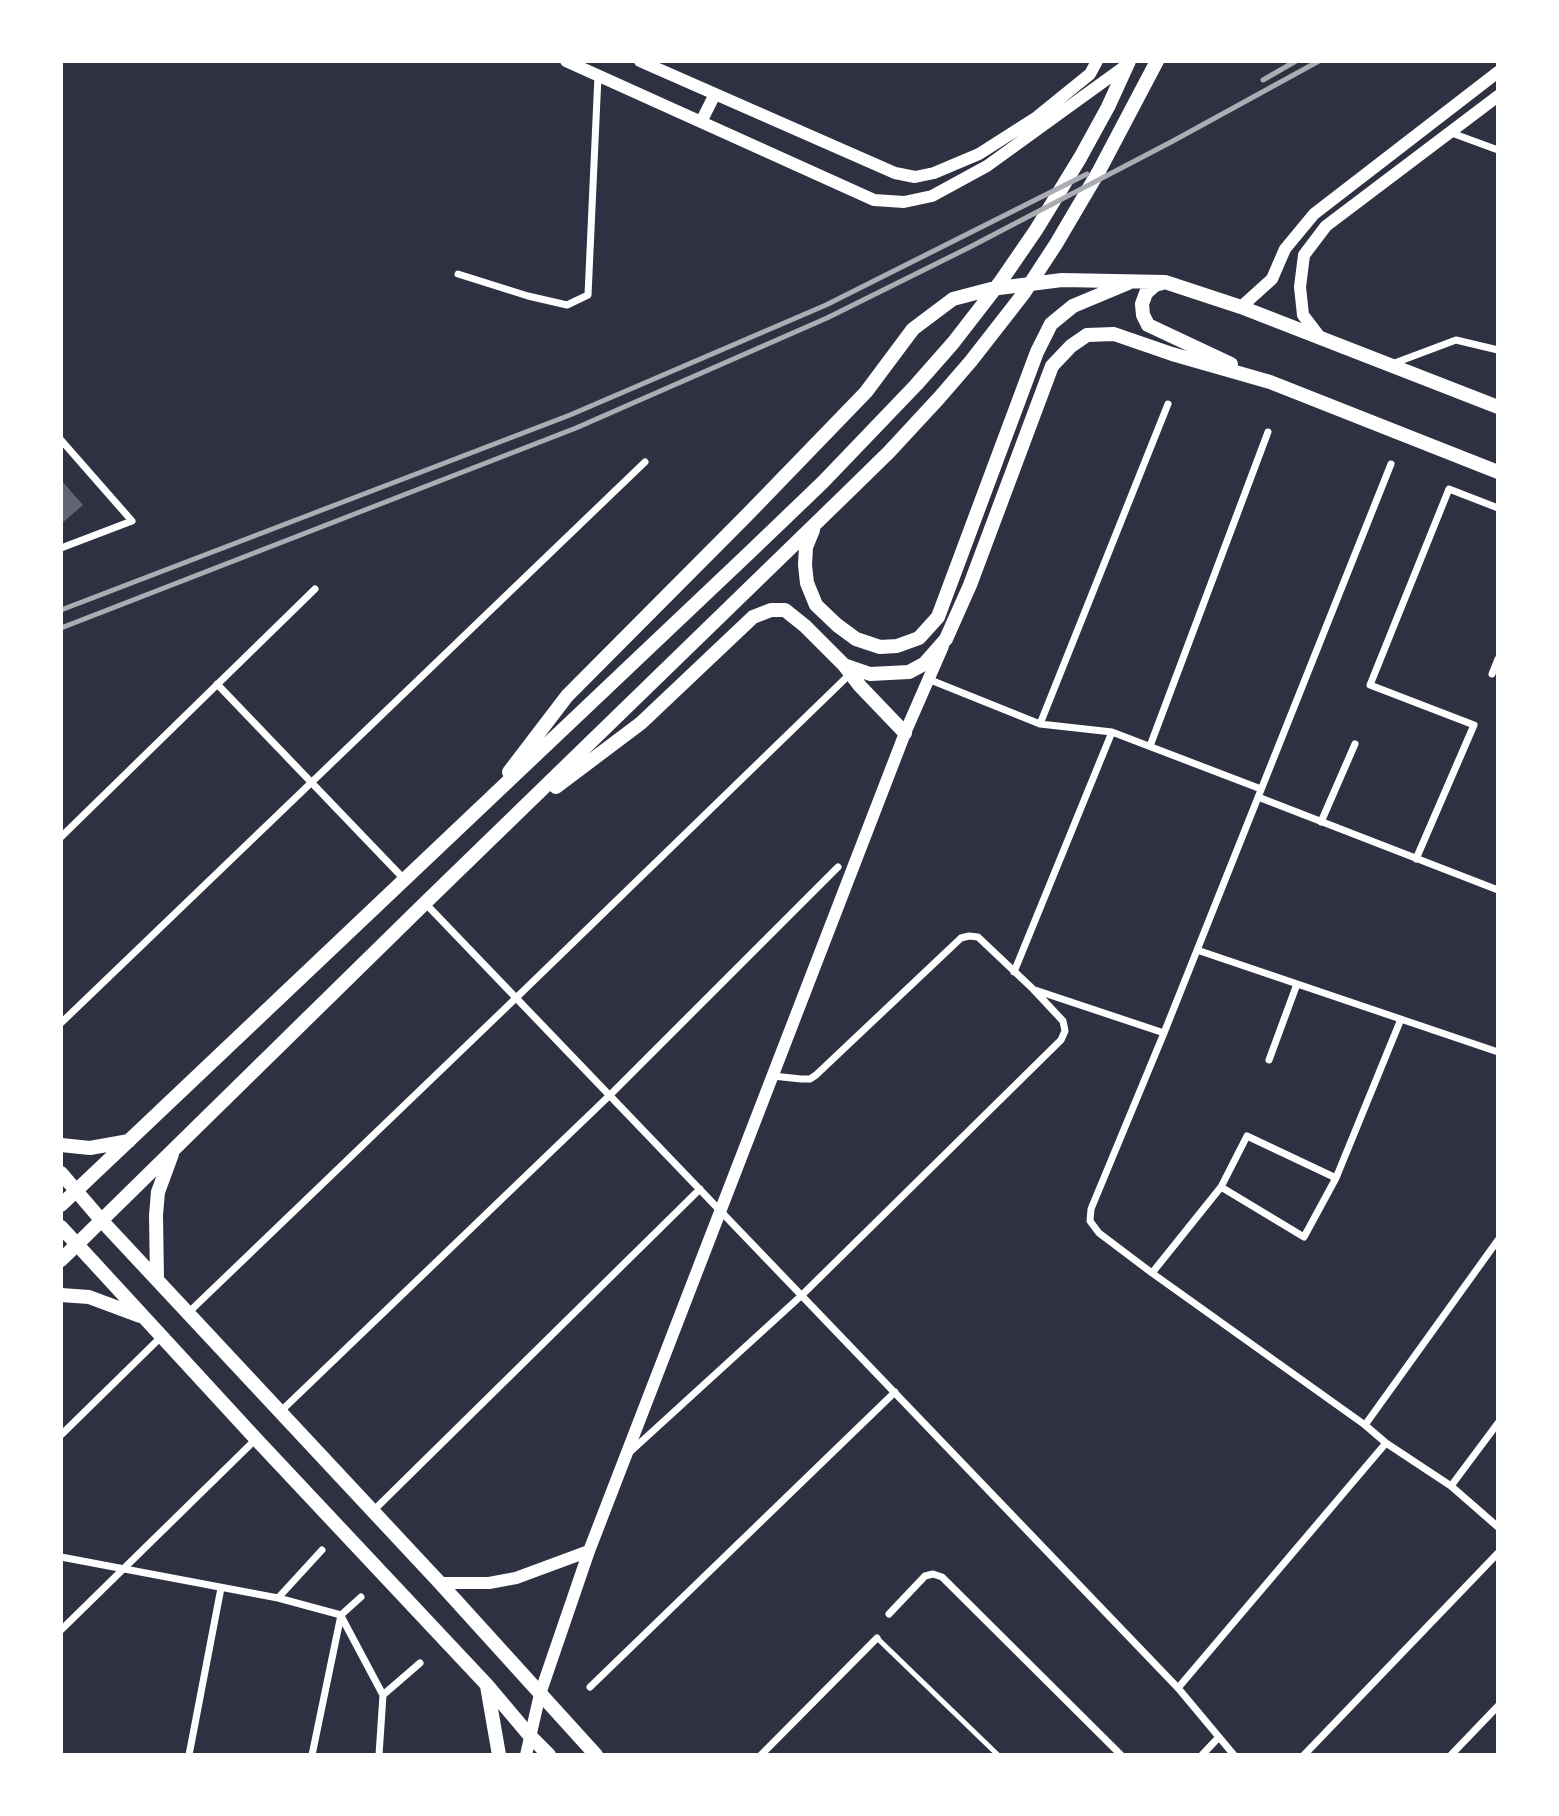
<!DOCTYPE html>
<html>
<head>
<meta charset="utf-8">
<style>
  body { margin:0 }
  #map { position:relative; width:1559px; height:1816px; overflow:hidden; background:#2d3142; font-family:"Archivo Narrow",sans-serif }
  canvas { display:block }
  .frame { position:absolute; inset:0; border:63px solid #fff; pointer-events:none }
</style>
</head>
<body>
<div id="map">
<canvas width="1559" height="1816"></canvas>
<div class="frame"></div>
</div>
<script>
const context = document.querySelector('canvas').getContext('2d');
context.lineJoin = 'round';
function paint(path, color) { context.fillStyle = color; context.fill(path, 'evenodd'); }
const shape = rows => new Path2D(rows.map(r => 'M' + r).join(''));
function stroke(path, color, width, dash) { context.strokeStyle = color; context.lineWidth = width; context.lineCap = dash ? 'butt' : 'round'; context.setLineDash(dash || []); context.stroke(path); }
const building = shape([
  [61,480,83,505,61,524]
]);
const service = shape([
  [877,1638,998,1755]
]);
const minor = shape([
  [1449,132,1498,150],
  [458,274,528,296,567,305,588,295,598,76],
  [1392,364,1456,340,1498,350],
  [61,440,132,521,61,548],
  [1391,464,1164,1033,1091,1209,1090,1221,1099,1233,1152,1273,1365,1425,1386,1443,1451,1486,1498,1527],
  [1492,674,1498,659],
  [928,679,1040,724,1112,732,1261,789],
  [217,684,404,879],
  [1040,724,1168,404],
  [1150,746,1268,432],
  [1258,797,1498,890],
  [1321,822,1355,744],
  [61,837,315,589],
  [1416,859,1474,725,1370,685,1449,489,1498,508],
  [425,903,1178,1688,1234,1755],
  [1197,950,1498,1052],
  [1014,972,1112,732],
  [1035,990,1164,1033],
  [61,1023,645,462],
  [1269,1060,1297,984],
  [1221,1187,1304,1237,1336,1178,1401,1019],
  [1152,1273,1221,1187,1247,1136,1336,1178],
  [188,1313,516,998,850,674],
  [280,1412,610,1095,838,867],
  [1365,1425,1498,1240],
  [61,1435,161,1337],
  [630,1452,802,1295,1061,1040,1065,1031,1063,1021,1033,989,978,937,969,936,961,938,816,1075,810,1079,801,1079,773,1076],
  [1451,1486,1498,1423],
  [373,1511,700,1189],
  [61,1557,278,1598,341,1615],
  [278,1598,322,1550],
  [889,1614,925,1576,933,1574,942,1577,1121,1755],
  [341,1615,361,1597],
  [341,1616,383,1695],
  [61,1630,256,1439],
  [590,1687,895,1392],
  [1178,1688,1386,1443],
  [189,1755,221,1588],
  [312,1755,341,1615],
  [379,1755,383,1695,420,1663],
  [761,1755,877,1638],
  [1202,1755,1219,1737],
  [1304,1755,1498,1553],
  [1451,1755,1498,1706]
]);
const tertiary = shape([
  [566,61,874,200,904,202,932,196,987,166,1128,64],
  [640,61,895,173,915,177,934,173,979,154,1037,117,1090,74,1097,61],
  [701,122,715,94],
  [1241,307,1272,279,1285,249,1314,214,1498,72],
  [1319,336,1303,315,1300,287,1304,255,1326,226,1498,96],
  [440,1583,489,1583,516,1578,589,1551],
  [526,1755,540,1694,589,1551,905,733,943,646]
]);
const secondary = shape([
  [1162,283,1155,285,1146,293,1142,304,1143,315,1148,325,1231,364],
  [813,530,806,547,805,565,807,583,816,605,837,625,856,639,880,647,897,646,919,638,938,617,1037,352,1051,324,1073,306,1128,283],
  [844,665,870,674,909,672,924,664,946,639,970,585,1052,366,1071,346,1087,335,1114,334,1172,354,1270,382,1498,472],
  [509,772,567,696,749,513,866,392,913,329,953,299,991,289,1062,280,1165,282,1241,307,1498,407],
  [556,787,641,723,753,617,771,610,785,610,805,626,844,665,860,686,905,733],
  [61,1145,90,1148,129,1141],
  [61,1173,102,1221,440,1583,596,1755],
  [61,1205,749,553,823,482,916,385,953,343,1001,281,1036,230,1080,158,1108,107,1129,61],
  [61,1227,256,1439,487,1685,530,1736,549,1755],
  [61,1260,425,903,844,496,889,452,939,398,971,361,1024,293,1056,244,1099,171,1157,61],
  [157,1280,156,1215,158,1192,172,1154],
  [61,1295,89,1297,140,1316],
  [487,1686,499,1755]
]);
const rail = shape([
  [1263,80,1296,61],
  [61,610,570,415,826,305,1087,174],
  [61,628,576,428,827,318,970,247,1173,141,1319,61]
]);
paint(building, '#626471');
stroke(service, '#fff', 5);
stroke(minor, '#fff', 7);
stroke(tertiary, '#fff', 12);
stroke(secondary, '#fff', 14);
stroke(rail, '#abadb3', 5);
</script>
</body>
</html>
